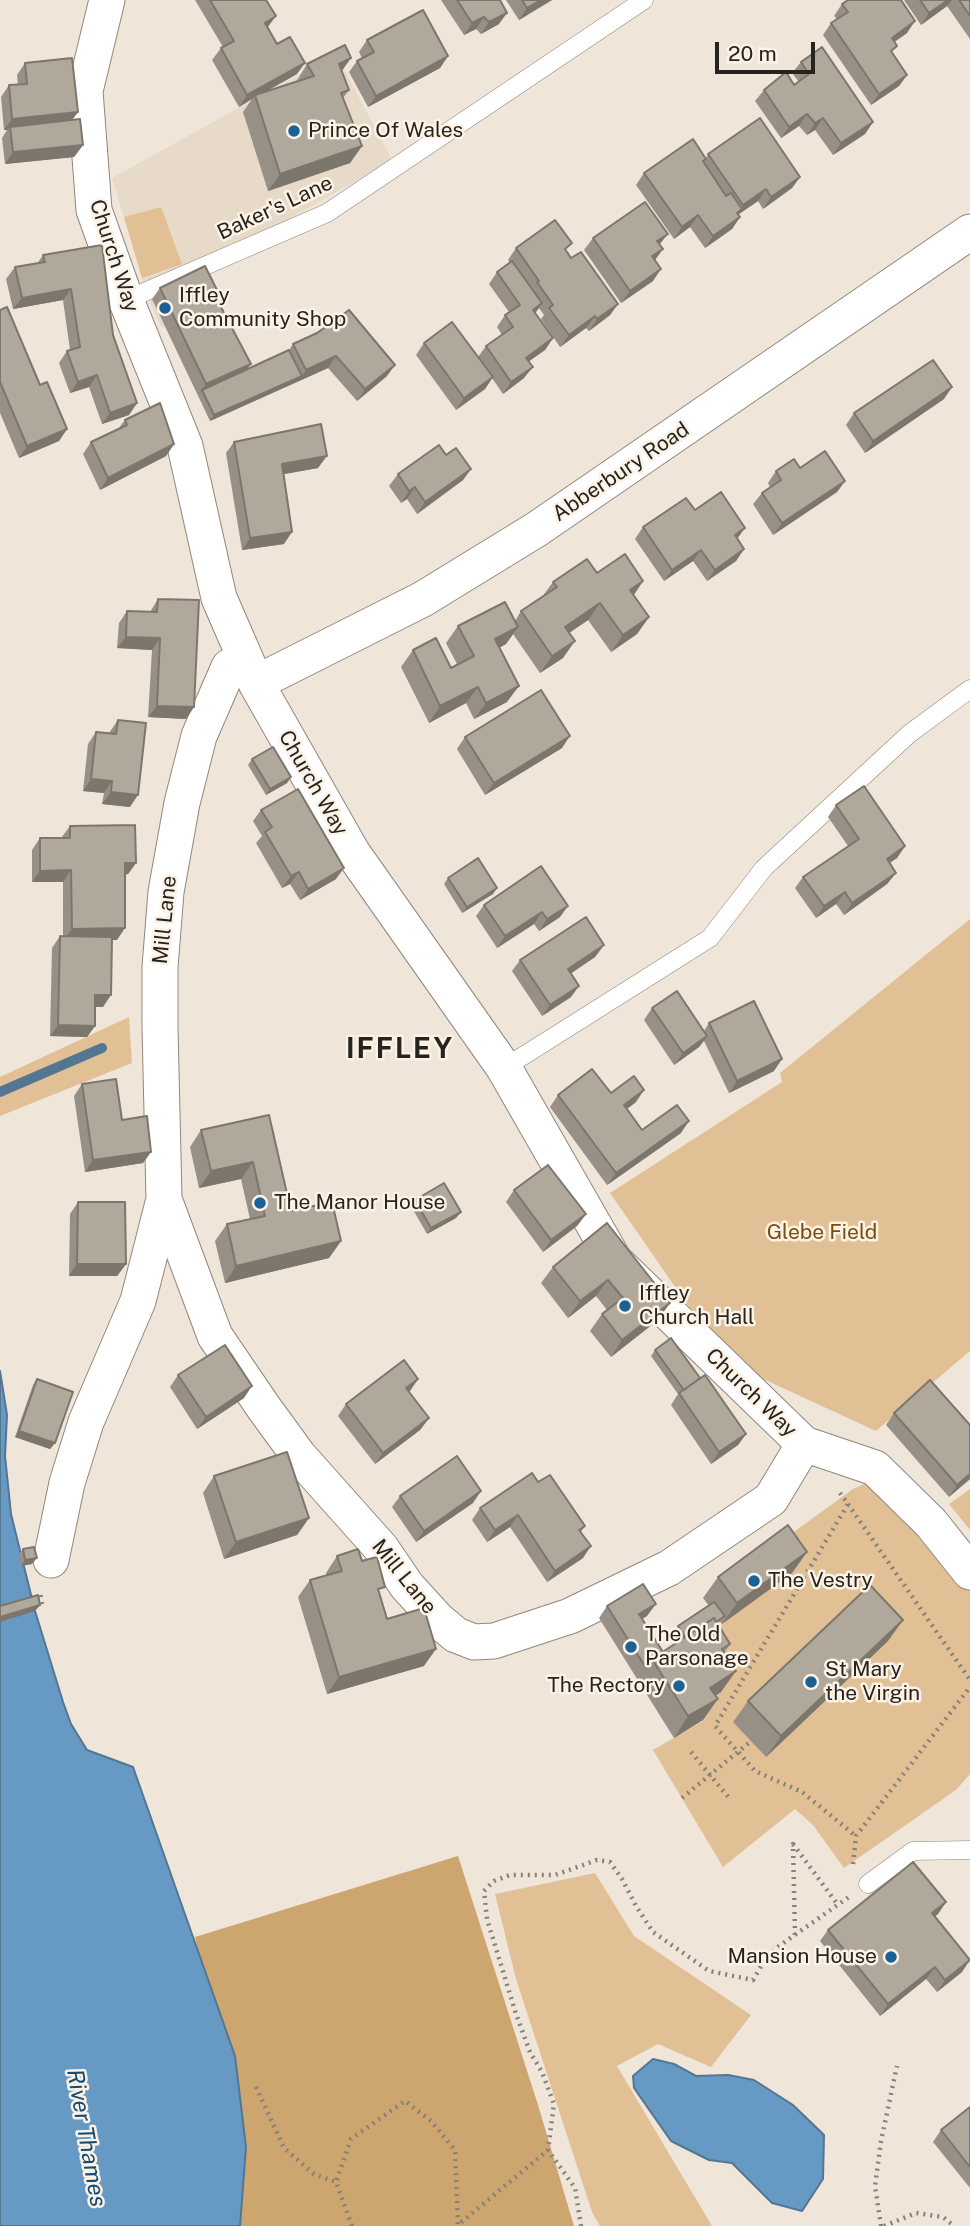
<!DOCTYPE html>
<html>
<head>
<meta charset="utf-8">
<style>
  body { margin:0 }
  #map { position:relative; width:970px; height:2226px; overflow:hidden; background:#efe5d9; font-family:"Public Sans",sans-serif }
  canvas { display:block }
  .scale { position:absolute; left:715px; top:42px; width:100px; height:32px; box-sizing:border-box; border:4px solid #27241f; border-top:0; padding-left:9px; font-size:21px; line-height:24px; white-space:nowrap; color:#27241f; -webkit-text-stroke:5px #fcf2e6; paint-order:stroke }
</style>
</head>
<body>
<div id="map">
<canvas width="970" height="2226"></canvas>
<div class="scale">20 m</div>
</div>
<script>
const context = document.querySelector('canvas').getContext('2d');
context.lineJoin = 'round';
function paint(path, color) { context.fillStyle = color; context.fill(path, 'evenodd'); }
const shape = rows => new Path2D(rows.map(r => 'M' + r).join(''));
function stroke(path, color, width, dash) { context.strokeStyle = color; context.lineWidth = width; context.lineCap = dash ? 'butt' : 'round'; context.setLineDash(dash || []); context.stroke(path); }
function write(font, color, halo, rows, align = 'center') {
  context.font = font + ' "Public Sans",sans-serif'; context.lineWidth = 5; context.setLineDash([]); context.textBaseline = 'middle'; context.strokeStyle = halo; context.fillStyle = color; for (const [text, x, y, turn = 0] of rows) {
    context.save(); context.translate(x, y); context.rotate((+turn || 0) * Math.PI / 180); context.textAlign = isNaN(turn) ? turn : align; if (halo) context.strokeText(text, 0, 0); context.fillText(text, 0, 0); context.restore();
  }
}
const built = shape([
  [336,54,392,160,282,223,192,264,210,304,162,328,149,301,112,178]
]);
const green = shape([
  [161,207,182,264,142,278,124,217],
  [970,919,970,1351,876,1431,748,1372,687,1304,610,1193,782,1082,780,1073],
  [129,1017,132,1063,0,1116,0,1077],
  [876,1479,970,1589,970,1774,956,1790,844,1868,813,1825,795,1809,723,1867,653,1750,703,1721,699,1640,792,1573,773,1547,853,1489],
  [970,1489,970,1530,949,1504],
  [595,1873,634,1936,751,2015,711,2067,658,2044,617,2066,712,2226,600,2226,592,2212,516,1979,495,1894]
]);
const forest = shape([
  [458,1856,538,2105,574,2226,240,2226,246,2147,195,1937]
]);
const water = shape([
  [0,1371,7,1415,5,1456,11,1514,35,1611,63,1702,71,1724,87,1750,133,1767,235,2056,246,2147,240,2226,0,2226,0,1371],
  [653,2059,674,2064,696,2076,728,2075,754,2080,793,2105,824,2135,823,2179,802,2211,772,2203,732,2163,709,2160,671,2141,634,2088,633,2076,653,2059]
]);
const stream = shape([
  [0,1092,102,1048]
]);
const path = shape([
  [840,1493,848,1504,715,1726,755,1771,802,1792,856,1836],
  [848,1504,970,1680],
  [36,1606,42,1605,40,1592],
  [691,1752,730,1799],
  [682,1798,751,1741],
  [853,1864,856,1836,970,1687],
  [795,1935,793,1844,838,1905],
  [256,2087,284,2148,314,2174,336,2182],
  [352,2226,336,2182,351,2139,405,2101,431,2121,455,2150,458,2225,548,2150],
  [581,2226,575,2188,548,2150,554,2104,542,2072,530,2052,516,2014,487,1919,484,1891,494,1881,510,1875,555,1875,597,1860,610,1862,622,1879,636,1906,653,1932,709,1971,753,1980,764,1961,779,1946,849,1897],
  [881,2226,875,2186,881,2141,897,2066],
  [884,2226,916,2213,943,2217,954,2226]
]);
const service = shape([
  [126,300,327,213,644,0],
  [504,1068,710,938,764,868,909,734,970,689],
  [868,1884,913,1851,970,1850]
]);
const minor = shape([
  [107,0,85,91,94,210,126,300,185,446,219,598,256,683,352,852,504,1068,614,1260,804,1444,875,1468,931,1523,970,1572],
  [244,659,229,667,199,736,182,803,166,892,160,967,160,1027,164,1199,215,1336,264,1408,299,1456,381,1548,407,1586,438,1620,456,1635,474,1642,494,1641,570,1616,669,1568,771,1499,804,1444],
  [256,683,423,599,537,529,970,232],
  [51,1560,67,1483,86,1422,138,1301,164,1199]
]);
const wall = shape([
  [195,0,266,0,267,28,297,74,267,91,296,82,307,64,341,71,349,90,343,98,362,146,350,163,268,191,243,112,252,99,239,107,212,60,221,48,223,47],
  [441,0,500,0,499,24,481,34,476,29,464,35],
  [506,0,552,0,519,20],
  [904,0,970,0,970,39,947,6,921,25],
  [842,4,907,33,894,42,892,53,907,75,899,86,871,105,823,35,831,23,837,19,834,16],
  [367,40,448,56,440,68,368,107,349,72,357,61,362,58,359,52],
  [801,62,873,122,865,134,833,155,815,130,807,135,799,126,781,138,755,101,764,90,794,85,799,82,792,73],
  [25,63,78,112,72,120,83,145,74,157,5,164,2,138,7,130,4,130,1,97,9,85,18,85,17,75],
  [708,154,800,177,792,188,763,209,758,201,739,214,738,215,740,217,732,229,705,248,690,227,674,239,636,185,644,173,706,158],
  [593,238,660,245,663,249,655,260,653,281,621,303,584,250],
  [516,248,566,252,571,258,618,304,610,315,589,331,586,328,560,347,541,319,544,315,539,308,535,313,553,338,545,350,529,361,524,378,503,394,492,378,485,389,456,410,416,355,424,343,478,357,486,346,502,335,497,327,505,315,509,312,489,284,497,272,510,263,508,260],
  [43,255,113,335,137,403,129,415,102,424,89,387,70,393,59,363,67,351,70,350,63,300,13,309,6,279,15,267,37,264],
  [160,288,215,296,251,364,247,369,289,350,293,344,317,333,387,376,357,401,328,368,210,421,152,299],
  [0,310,40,385,67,429,59,441,19,458,0,413],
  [944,399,865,453,846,425,854,413],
  [125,420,174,444,166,456,100,490,83,454,91,442,118,429],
  [234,442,318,468,283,474,284,544,242,550,226,453],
  [446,455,471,469,463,480,417,514,407,499,401,503,389,486,398,474],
  [800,468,845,481,837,492,773,535,753,504,762,493,770,487,768,483,776,471],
  [695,510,738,539,744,549,736,561,707,581,693,561,664,581,635,539,643,527],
  [597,573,643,581,633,595,649,617,637,634,611,652,588,620,569,633,563,658,540,673,513,634,506,644,499,648,507,702,474,719,466,703,429,723,401,667,413,650,451,668,457,664,446,643,458,626,515,621,521,611,542,597,553,582],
  [158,599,194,707,186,719,148,717,152,650,117,648,119,623,127,611,150,612],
  [118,720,130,807,102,804,104,793,83,791,88,744,96,732,109,733],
  [465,737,562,748,485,795,457,749],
  [252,759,291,777,287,783,266,795,248,765],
  [836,805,905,846,897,858,889,863,896,873,887,884,844,915,836,904,816,918,795,888,803,877,848,846,828,817],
  [261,810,336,879,300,900,290,884,282,888,256,843,262,836,253,821],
  [70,826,136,863,128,874,125,875,117,940,112,940,103,1007,95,1007,95,1026,87,1037,50,1036,52,948,60,936,63,936,63,882,32,882,32,850,40,838,61,838],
  [541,866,560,917,539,931,534,924,497,948,476,916,484,905],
  [448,878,493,894,462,913,444,884],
  [604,945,595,957,571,973,571,997,542,1016,512,971,520,960],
  [652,1008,704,1031,709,1023,774,1071,729,1093,704,1041,699,1047,674,1065,644,1020],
  [82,1084,122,1120,151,1152,143,1163,85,1172,74,1096],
  [611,1093,636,1102,627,1109,642,1130,681,1133,607,1185,550,1107,558,1095],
  [269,1115,291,1211,341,1241,329,1258,225,1283,215,1241,227,1224,250,1219,241,1179,199,1188,190,1147,201,1130],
  [514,1190,586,1214,577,1226,543,1252,506,1202],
  [415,1200,456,1218,427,1234,411,1206],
  [78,1202,126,1264,117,1276,69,1276,70,1214],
  [607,1223,658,1320,611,1357,590,1331,602,1314,607,1310,596,1296,568,1318,541,1283,553,1267],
  [655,1350,700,1378,746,1434,738,1445,711,1464,671,1405,678,1394,651,1356],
  [178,1375,244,1398,197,1429,170,1387],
  [37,1379,55,1443,50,1449,15,1437,33,1385],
  [418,1379,409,1392,429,1418,420,1430,375,1464,338,1416,346,1404],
  [894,1413,970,1425,970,1479,949,1497,886,1425],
  [214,1476,309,1518,297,1535,224,1559,203,1493],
  [538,1482,585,1526,581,1532,583,1558,547,1582,510,1527,487,1542,472,1520,480,1508],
  [400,1496,473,1503,416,1542,392,1507],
  [23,1549,32,1564,21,1566,19,1554],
  [807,1552,792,1573,722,1624,720,1622,717,1624,730,1644,724,1653,721,1692,715,1696,703,1720,674,1738,599,1618,607,1606,647,1616,642,1619,663,1652,680,1641,674,1632,678,1626,709,1606,703,1598,718,1577],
  [337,1556,362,1561,387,1619,424,1666,327,1694,298,1597,310,1580,326,1575,326,1573],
  [888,1641,766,1757,733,1722,748,1701],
  [946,1902,938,1914,934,1916,962,1972,937,1992,926,1979,880,2016,820,1941,828,1930],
  [970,2107,970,2188,933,2142,941,2130]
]);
const shadedWall = shape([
  [541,0,552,0,519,20,527,8],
  [948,0,952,0,947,6,921,25,929,13],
  [507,13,499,24,481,34,489,22],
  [276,16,267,28,265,23],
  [484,17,476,29,464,35,472,23],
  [915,21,907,33,883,50,892,38],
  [448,56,440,68,368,107,376,96],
  [351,58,339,75,339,64],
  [305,63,297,74,256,97,255,95,252,99,239,107,247,95],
  [907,75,899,86,871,105,879,94],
  [78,112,69,124,10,127,7,130,4,130,12,119],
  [807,114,799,126,781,138,789,127],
  [823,118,815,130,807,135,815,123],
  [873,122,865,134,833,155,841,143],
  [83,145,74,157,5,164,13,152],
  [362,146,350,163,268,191,280,174],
  [800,177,792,188,763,209,771,197],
  [766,189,758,201,739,214,734,221,729,225,743,205],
  [698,215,690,227,674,239,682,227],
  [740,217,732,229,705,248,713,236],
  [668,234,659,245,657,241],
  [663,249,654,261,652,256],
  [661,269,653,281,621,303,630,291],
  [71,289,63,300,13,309,22,298],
  [542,303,534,315,533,310],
  [618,304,610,315,589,331,597,319],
  [595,316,586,328,560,347,569,335],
  [553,338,545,350,518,369,526,358],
  [336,356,328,368,210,421,214,415,302,376,306,370],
  [251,364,242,375,202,390,198,395,206,384],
  [395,365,387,376,357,401,365,389],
  [533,367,524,378,503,394,511,382],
  [97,375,89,387,70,393,78,382],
  [493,377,485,389,456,410,464,398],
  [952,387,944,399,865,453,873,441],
  [137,403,129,415,102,424,110,413],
  [67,429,59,441,19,458,27,446],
  [174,444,166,456,100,490,108,478],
  [327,456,318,468,274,476,282,464],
  [471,469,463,480,417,514,425,502],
  [845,481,837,492,773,535,782,523],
  [415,487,407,499,401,503,409,491],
  [745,528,737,539,735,535],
  [292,532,284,544,242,550,250,538],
  [744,549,736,561,707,581,715,570],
  [701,550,693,561,664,581,672,570],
  [643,581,632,598,630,590],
  [600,603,588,620,553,644,565,627],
  [649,617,637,634,611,652,623,635],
  [518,627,506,644,483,656,495,639],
  [126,637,160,638,152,650,117,648],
  [575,641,563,658,540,673,552,656],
  [519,686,507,702,474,719,486,703],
  [478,687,466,703,429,723,440,706],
  [157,706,194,707,186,719,148,717],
  [570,736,562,748,485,795,494,783],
  [291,777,287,783,266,795,270,789],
  [91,779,112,781,104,793,83,791],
  [111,792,138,795,130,807,102,804],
  [905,846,897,858,878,871,887,859],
  [125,863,136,863,128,874,116,875],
  [344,868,336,879,300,900,308,889],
  [71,870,63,882,32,882,40,871],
  [299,872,290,884,282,888,291,876],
  [896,873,887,884,844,915,852,903],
  [497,888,493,894,462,913,467,907],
  [845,892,836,904,816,918,824,906],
  [568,906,560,917,539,931,547,919],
  [542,912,534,924,497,948,505,936],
  [125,928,117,940,64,940,72,929],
  [604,945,595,957,560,981,568,969],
  [579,986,571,997,542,1016,550,1005],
  [95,995,111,995,103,1007,87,1007],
  [58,1025,95,1026,87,1037,50,1036],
  [707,1036,699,1047,674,1065,683,1053],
  [782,1059,774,1071,729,1093,737,1081],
  [644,1090,636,1102,616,1117,624,1105],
  [689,1121,681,1133,607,1185,616,1173],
  [151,1152,143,1163,85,1172,93,1160],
  [253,1162,241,1179,199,1188,211,1171],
  [461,1212,456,1218,427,1234,431,1228],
  [586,1214,577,1226,543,1252,551,1240],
  [341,1241,329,1258,225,1283,236,1266],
  [77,1264,126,1264,117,1276,69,1276],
  [608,1280,596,1296,568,1318,580,1301],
  [670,1303,658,1320,611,1357,622,1340],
  [418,1379,410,1391,398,1400,406,1388],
  [252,1386,244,1398,197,1429,206,1417],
  [429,1418,420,1430,375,1464,383,1453],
  [19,1431,55,1443,50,1449,15,1437],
  [746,1434,738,1445,711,1464,719,1452],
  [970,1474,970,1479,949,1497,957,1485],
  [481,1491,473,1503,416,1542,424,1531],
  [518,1515,510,1527,487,1542,495,1530],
  [309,1518,297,1535,224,1559,236,1542],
  [591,1546,583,1558,547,1582,555,1571],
  [807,1552,792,1573,722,1624,737,1603],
  [37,1558,32,1564,21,1566,25,1560],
  [656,1604,647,1616,631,1626,639,1614],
  [40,1605,35,1611,0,1622,0,1617],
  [903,1620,888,1641,766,1757,781,1736],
  [436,1649,424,1666,327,1694,339,1677],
  [736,1671,721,1692,695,1709,710,1688],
  [718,1699,703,1720,674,1738,688,1716],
  [946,1902,938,1914,924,1925,932,1913],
  [970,1960,962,1972,937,1992,945,1980],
  [935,1967,926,1979,880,2016,888,2004]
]);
const building = shape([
  [210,0,266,0,276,16,265,23,277,44,290,37,305,63,247,95,221,48,234,41,210,0],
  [457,0,500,0,507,13,489,22,484,17,472,23,457,0],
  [522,0,541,0,527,8,522,0],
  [848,0,901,0,915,21,892,38,897,46,891,51,907,75,879,94,831,23,848,12,842,4,848,0],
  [920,0,948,0,929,13,920,0],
  [959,0,970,0,970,16,959,0],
  [423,10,448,56,376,96,357,61,374,52,367,40,423,10],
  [345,45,351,58,339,64,349,90,341,93,362,146,280,174,255,95,314,76,307,64,345,45],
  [822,47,873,122,841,143,823,118,815,123,807,114,789,127,764,90,786,72,794,85,809,74,801,62,822,47],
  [72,58,78,112,12,119,9,85,27,84,25,63,72,58],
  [760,118,800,177,771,197,766,189,743,205,708,154,760,118],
  [80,119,83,145,13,152,10,127,80,119],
  [693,139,706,159,703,161,726,196,731,193,742,209,737,213,740,217,713,236,698,215,682,227,644,173,693,139],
  [645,202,668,234,657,241,663,249,652,256,661,269,630,291,593,238,645,202],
  [555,220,572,243,565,249,571,258,581,252,618,304,597,319,595,316,569,335,549,308,553,305,537,282,539,281,516,248,555,220],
  [102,245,113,335,137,403,110,413,97,375,78,382,67,351,80,347,71,289,22,298,15,267,45,262,43,255,102,245],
  [512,261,542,303,533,310,553,338,526,358,533,367,511,382,486,346,513,327,505,315,520,305,497,272,512,261],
  [205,266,218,292,214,294,251,364,206,384,160,288,205,266],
  [7,307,40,385,47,382,67,429,27,446,0,382,0,310,7,307],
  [349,310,395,365,365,389,336,356,306,370,293,344,317,333,349,310],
  [452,322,493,377,464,398,424,343,452,322],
  [289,350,302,376,214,415,202,390,289,350],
  [933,360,952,387,873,441,854,413,933,360],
  [160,403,174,444,108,478,91,442,127,425,125,420,160,403],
  [321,424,327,456,282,464,292,532,250,538,234,442,321,424],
  [439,445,446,455,456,448,471,469,425,502,415,487,409,491,398,474,439,445],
  [825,451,845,481,782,523,762,493,781,480,776,471,794,459,800,468,825,451],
  [721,492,745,528,735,535,744,549,715,570,701,550,672,570,643,527,686,498,695,510,721,492],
  [625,554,643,581,630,590,649,617,623,635,600,603,565,627,575,641,552,656,521,611,557,587,553,582,587,559,597,573,625,554],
  [158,599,199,600,194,707,157,706,160,638,126,637,127,611,157,612,158,599],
  [505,602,518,627,495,639,519,686,486,703,478,687,440,706,413,650,436,638,451,668,474,656,458,626,505,602],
  [541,690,570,736,494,783,465,737,541,690],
  [118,720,146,723,138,795,111,792,112,781,91,779,96,732,116,734,118,720],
  [273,747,291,777,270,789,252,759,273,747],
  [864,786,905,846,887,859,896,873,852,903,845,892,824,906,803,877,859,839,836,805,864,786],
  [298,789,344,868,308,889,299,872,291,876,265,832,272,827,261,810,298,789],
  [135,825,136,863,125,863,125,928,72,929,71,870,40,871,40,838,70,838,70,826,135,825],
  [478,858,497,888,467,907,448,878,478,858],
  [541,866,568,906,547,919,542,912,505,936,484,905,541,866],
  [586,917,604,945,568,969,579,986,550,1005,520,960,586,917],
  [60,936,112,937,111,995,95,995,95,1026,58,1025,60,936],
  [677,991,707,1036,683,1053,652,1008,677,991],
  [754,1001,782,1059,737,1081,709,1023,754,1001],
  [592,1069,611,1093,634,1076,644,1090,624,1105,642,1130,677,1105,689,1121,616,1173,558,1095,592,1069],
  [116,1079,122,1120,147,1116,151,1152,93,1160,82,1084,116,1079],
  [269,1115,291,1211,332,1202,341,1241,236,1266,227,1224,265,1216,253,1162,211,1171,201,1130,269,1115],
  [548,1165,586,1214,551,1240,514,1190,548,1165],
  [444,1183,461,1212,431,1228,415,1200,444,1183],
  [78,1202,125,1202,126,1264,77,1264,78,1202],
  [607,1223,670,1303,622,1340,602,1314,623,1298,608,1280,580,1301,553,1267,607,1223],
  [671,1338,700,1378,684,1390,655,1350,671,1338],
  [225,1345,252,1386,206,1417,178,1375,225,1345],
  [404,1360,418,1379,406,1388,429,1418,383,1453,346,1404,404,1360],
  [705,1375,746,1434,719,1452,679,1393,705,1375],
  [37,1379,73,1392,55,1443,19,1431,37,1379],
  [930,1380,970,1425,970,1474,957,1485,894,1413,930,1380],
  [287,1452,309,1518,236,1542,214,1476,287,1452],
  [457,1456,481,1491,424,1531,400,1496,457,1456],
  [532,1473,538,1482,550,1475,585,1526,579,1530,591,1546,555,1571,518,1515,495,1530,480,1508,532,1473],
  [788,1525,807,1552,737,1603,718,1577,788,1525],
  [34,1547,37,1558,25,1560,23,1549,34,1547],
  [358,1549,362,1561,377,1557,385,1587,378,1589,387,1619,424,1608,436,1649,339,1677,310,1580,342,1571,337,1556,358,1549],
  [643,1584,656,1604,639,1614,663,1652,652,1659,646,1668,607,1606,643,1584],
  [870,1585,903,1620,781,1736,748,1701,870,1585],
  [38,1595,40,1605,0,1617,0,1606,38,1595],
  [714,1602,725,1616,716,1622,714,1618,685,1637,678,1626,714,1602],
  [714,1618,730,1644,722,1649,736,1671,710,1688,718,1699,688,1716,652,1659,714,1618],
  [913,1862,946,1902,932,1913,970,1960,945,1980,935,1967,888,2004,828,1930,913,1862],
  [970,2107,970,2167,941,2130,970,2107]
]);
const markers = [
  [294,131,7,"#1a6296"],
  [165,308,7,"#1a6296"],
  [260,1203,7,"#1a6296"],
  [625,1306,7,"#1a6296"],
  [754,1581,7,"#1a6296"],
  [631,1647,7,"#1a6296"],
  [811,1682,7,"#1a6296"],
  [679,1686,7,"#1a6296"],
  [891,1957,7,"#1a6296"]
];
const poiNames = [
  ["Prince Of Wales",308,131],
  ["Iffley",179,296],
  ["Community Shop",179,320],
  ["The Manor House",274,1203],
  ["Iffley",639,1294],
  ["Church Hall",639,1318],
  ["The Vestry",768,1581],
  ["The Old",645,1635],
  ["Parsonage",645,1659],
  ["St Mary",825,1670],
  ["the Virgin",825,1694],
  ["The Rectory",665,1686,"right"],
  ["Mansion House",877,1957,"right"]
];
const streetNames = [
  ["Baker's Lane",275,208,-25],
  ["Church Way",114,256,72],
  ["Abberbury Road",621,472,-34],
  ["Church Way",313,783,60],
  ["Mill Lane",165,920,-84],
  ["Church Way",751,1393,44],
  ["Mill Lane",404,1577,51]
];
const parkNames = [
  ["Glebe Field",822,1233]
];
const waterNames = [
  ["River Thames",86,2138,80]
];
const districtNames = [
  ["IFFLEY",400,1049]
];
paint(built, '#e8dac8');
paint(green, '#e1c096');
paint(forest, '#cca56f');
paint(water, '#6699c4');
stroke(water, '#537692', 2);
stroke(stream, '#537692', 10);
stroke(service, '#91887d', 19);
stroke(minor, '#91887d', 37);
stroke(path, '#878179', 4.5, [2, 5]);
stroke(service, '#fff', 18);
stroke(minor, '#fff', 35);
paint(wall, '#989086');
paint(shadedWall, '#7c766d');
paint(building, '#b1a89c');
stroke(building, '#7c766d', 2);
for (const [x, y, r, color] of markers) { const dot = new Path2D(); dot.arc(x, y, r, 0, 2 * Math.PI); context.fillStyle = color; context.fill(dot); stroke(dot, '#fcf2e6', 2.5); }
write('21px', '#27241f', '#fcf2e6', poiNames, 'left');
write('21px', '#27241f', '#fcf2e6', streetNames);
write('21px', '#764f0e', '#fcf2e6', parkNames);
write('italic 23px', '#124c76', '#fcf2e6', waterNames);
context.letterSpacing = '2px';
write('bold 28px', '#27241f', '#fcf2e6', districtNames);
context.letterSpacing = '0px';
</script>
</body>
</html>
